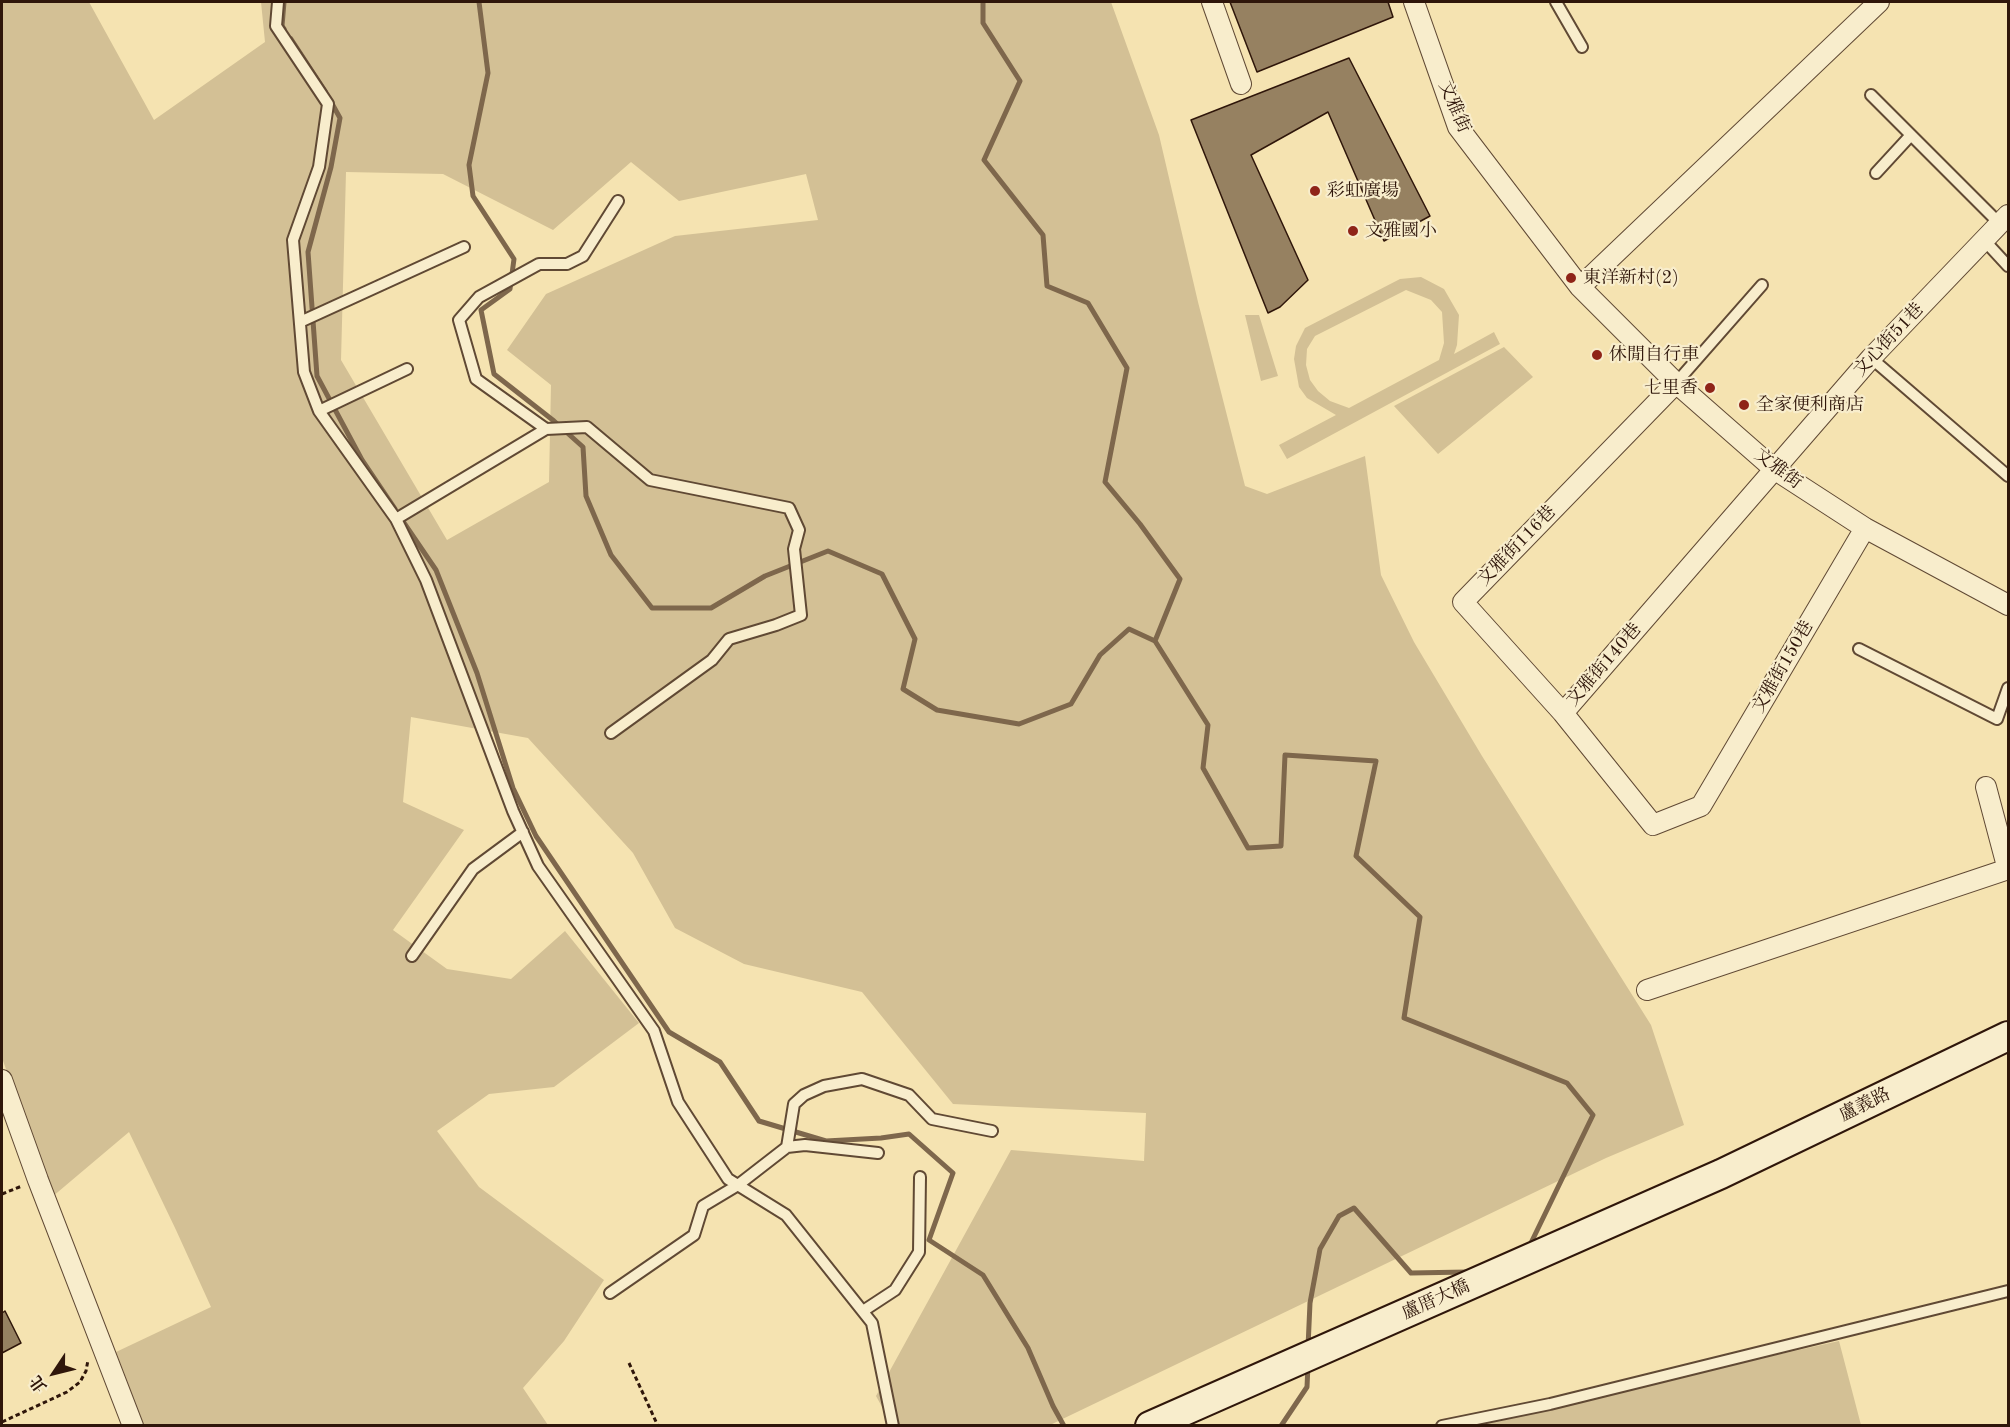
<!DOCTYPE html>
<html>
<head>
<meta charset="utf-8">
<style>
  body { margin:0 }
  #map { position:relative; width:2010px; height:1427px; overflow:hidden; background:#f5e3b1; font-family:"Old Standard TT","Noto Serif TC",serif }
  canvas { display:block }
  .frame { position:absolute; inset:0; border:3px solid #2f160a; pointer-events:none }
  .north { position:absolute; left:24px; top:1343px; width:60px; height:60px; -webkit-text-stroke:4px #f8edcc; paint-order:stroke; rotate:235deg; font-size:16px; font-weight:700; line-height:24px; text-align:center; color:#2f160a }
  .north::after { content:''; display:block; margin:auto; width:21px; height:27px; background:#2f160a; clip-path:polygon(50% 0,100% 100%,50% 72%,0 100%) }
</style>
</head>
<body>
<div id="map">
<canvas width="2010" height="1427"></canvas>
<div class="frame"></div>
<div class="north">北</div>
</div>
<script>
const context = document.querySelector('canvas').getContext('2d');
context.lineJoin = 'round';
function paint(path, color) { context.fillStyle = color; context.fill(path, 'evenodd'); }
const shape = rows => new Path2D(rows.map(r => 'M' + r).join(''));
function stroke(path, color, width, dash) { context.strokeStyle = color; context.lineWidth = width; context.lineCap = dash ? 'butt' : 'round'; context.setLineDash(dash || []); context.stroke(path); }
function write(font, color, halo, rows, align = 'center') {
  context.font = font + ' "Old Standard TT","Noto Serif TC",serif'; context.lineWidth = 4.5; context.setLineDash([]); context.textBaseline = 'middle'; context.strokeStyle = halo; context.fillStyle = color; for (const [text, x, y, turn = 0] of rows) {
    context.save(); context.translate(x, y); context.rotate((+turn || 0) * Math.PI / 180); context.textAlign = isNaN(turn) ? turn : align; if (halo) context.strokeText(text, 0, 0); context.fillText(text, 0, 0); context.restore();
  }
}
const green = shape([
  [2,2,89,2,154,120,265,42,261,2,1111,2,1159,135,1198,302,1245,486,1267,494,1365,456,1381,575,1414,642,1482,756,1651,1025,1684,1125,1606,1158,1050,1425,892,1425,876,1396,1011,1150,1144,1161,1146,1113,953,1104,862,992,744,964,675,928,633,853,528,738,411,717,403,802,464,830,393,930,447,969,511,979,565,931,639,1023,554,1087,489,1094,437,1131,479,1187,604,1280,564,1341,523,1388,548,1425,144,1426,116,1352,211,1307,176,1230,129,1132,52,1197,2,1058],
  [631,162,679,201,806,174,818,220,675,236,546,294,507,350,551,385,549,482,447,540,341,360,346,172,443,174,553,230],
  [1421,277,1444,289,1459,315,1457,345,1454,354,1494,332,1500,344,1287,459,1279,445,1336,415,1307,398,1299,387,1294,359,1296,346,1305,328,1400,279],
  [1406,290,1431,300,1442,312,1444,343,1439,360,1349,408,1330,401,1318,391,1310,380,1306,365,1307,349,1315,336],
  [1245,315,1259,315,1278,376,1261,381],
  [1504,347,1533,377,1438,454,1394,406],
  [1839,1341,1861,1425,1458,1426]
]);
const stream = shape([
  [479,2,488,73,469,165,473,196,514,259,510,289,481,310,494,374,554,421,583,447,586,496,611,555,652,608,711,608,765,576,828,551,882,574,915,639,903,689,937,710,1019,724,1071,704,1100,655,1129,629,1155,641],
  [983,2,983,23,1020,81,984,160,1043,235,1047,286,1088,303,1127,368,1105,482,1140,524,1180,579,1155,641,1208,725,1203,768,1248,848,1281,846,1285,755,1376,761,1356,856,1420,917,1404,1018,1567,1083,1593,1115,1529,1247],
  [284,29,282,26,284,2],
  [291,39,325,91],
  [330,100,340,118,331,167,308,252,317,376,362,460,395,509],
  [400,517,436,570,477,673,513,788,536,836,669,1032,720,1062,759,1121,826,1141,881,1138,909,1134,953,1173,929,1240,983,1275,1028,1348,1053,1406,1064,1426],
  [1308,1347,1310,1303,1320,1249,1339,1216,1354,1208,1411,1273,1467,1272],
  [1281,1426,1307,1387,1308,1365]
]);
const building = shape([
  [1230,2,1388,2,1393,17,1257,72,1230,2],
  [1349,58,1430,216,1384,241,1328,112,1251,155,1308,280,1280,307,1268,313,1191,120,1349,58],
  [5,1311,21,1343,2,1353,2,1313,5,1311]
]);
const path = shape([
  [2,1194,22,1186],
  [629,1363,658,1426],
  [2,1422,67,1392,80,1382,86,1371,88,1360]
]);
const lane = shape([
  [278,2,276,26,328,104,319,167,293,240,304,372,319,411,396,519,426,580,513,811,538,866,654,1031,678,1102,728,1179,786,1215,872,1323,893,1426],
  [1556,2,1582,47],
  [1871,95,2000,224],
  [1876,173,1911,135],
  [1984,240,2008,266],
  [300,322,464,247],
  [1871,358,2008,476],
  [1676,383,1762,285],
  [319,411,407,369],
  [546,429,476,379,459,320,479,297,539,264,567,264,583,256,618,201],
  [396,519,546,429,587,427,650,480,789,508,799,530,794,549,801,615,776,625,729,639,712,660,611,733],
  [1859,649,1997,719,2008,688],
  [412,956,473,869,523,832],
  [787,1147,794,1104,804,1095,824,1086,862,1079,909,1095,932,1119,992,1131],
  [610,1293,694,1235,703,1206,738,1185,787,1147,805,1145,878,1153],
  [863,1311,895,1290,919,1252,920,1177],
  [1442,1426,1550,1404,2008,1291]
]);
const street = shape([
  [1212,2,1241,84],
  [1414,2,1458,127,1580,287,1676,383,1774,469,1865,528,2008,605],
  [1580,287,1879,2],
  [1865,528,1701,806,1653,825,1563,713,1871,358,2008,215],
  [1563,713,1463,602,1676,383],
  [1986,787,2008,870],
  [1647,990,2008,869],
  [2,1080,38,1180,133,1426]
]);
const secondary = shape([
  [1150,1426,1721,1174,2008,1036]
]);
const markers = [
  [1315,191,6,"#8f2418"],
  [1353,231,6,"#8f2418"],
  [1571,278,6,"#8f2418"],
  [1597,355,6,"#8f2418"],
  [1710,388,6,"#8f2418"],
  [1744,405,6,"#8f2418"]
];
const streetNames = [
  ["文雅街",1454,107,67],
  ["文心街51巷",1889,340,-47],
  ["文雅街",1778,469,37],
  ["文雅街116巷",1517,546,-46],
  ["文雅街140巷",1604,665,-49],
  ["文雅街150巷",1783,667,-60],
  ["盧義路",1865,1105,-26],
  ["盧厝大橋",1436,1300,-24]
];
const poiNames = [
  ["彩虹廣場",1327,191],
  ["文雅國小",1365,231],
  ["東洋新村(2)",1583,278],
  ["休閒自行車",1609,355],
  ["七里香",1698,388,"right"],
  ["全家便利商店",1756,405]
];
paint(green, '#d3c095');
stroke(stream, '#7e674c', 5);
paint(building, '#968161');
stroke(building, '#2f160a', 1.5);
stroke(lane, '#604934', 14);
stroke(street, '#604934', 22);
stroke(secondary, '#2f160a', 32);
stroke(path, '#2f160a', 3, [4.5, 3]);
stroke(lane, '#f8edcc', 10);
stroke(street, '#f8edcc', 20);
stroke(secondary, '#f8edcc', 28);
for (const [x, y, r, color] of markers) { const dot = new Path2D(); dot.arc(x, y, r, 0, 2 * Math.PI); context.fillStyle = color; context.fill(dot); stroke(dot, '#f8edcc', 2); }
write('18px', '#2f160a', '#f8edcc', streetNames);
write('18px', '#2f160a', '#f8edcc', poiNames, 'left');
</script>
</body>
</html>
